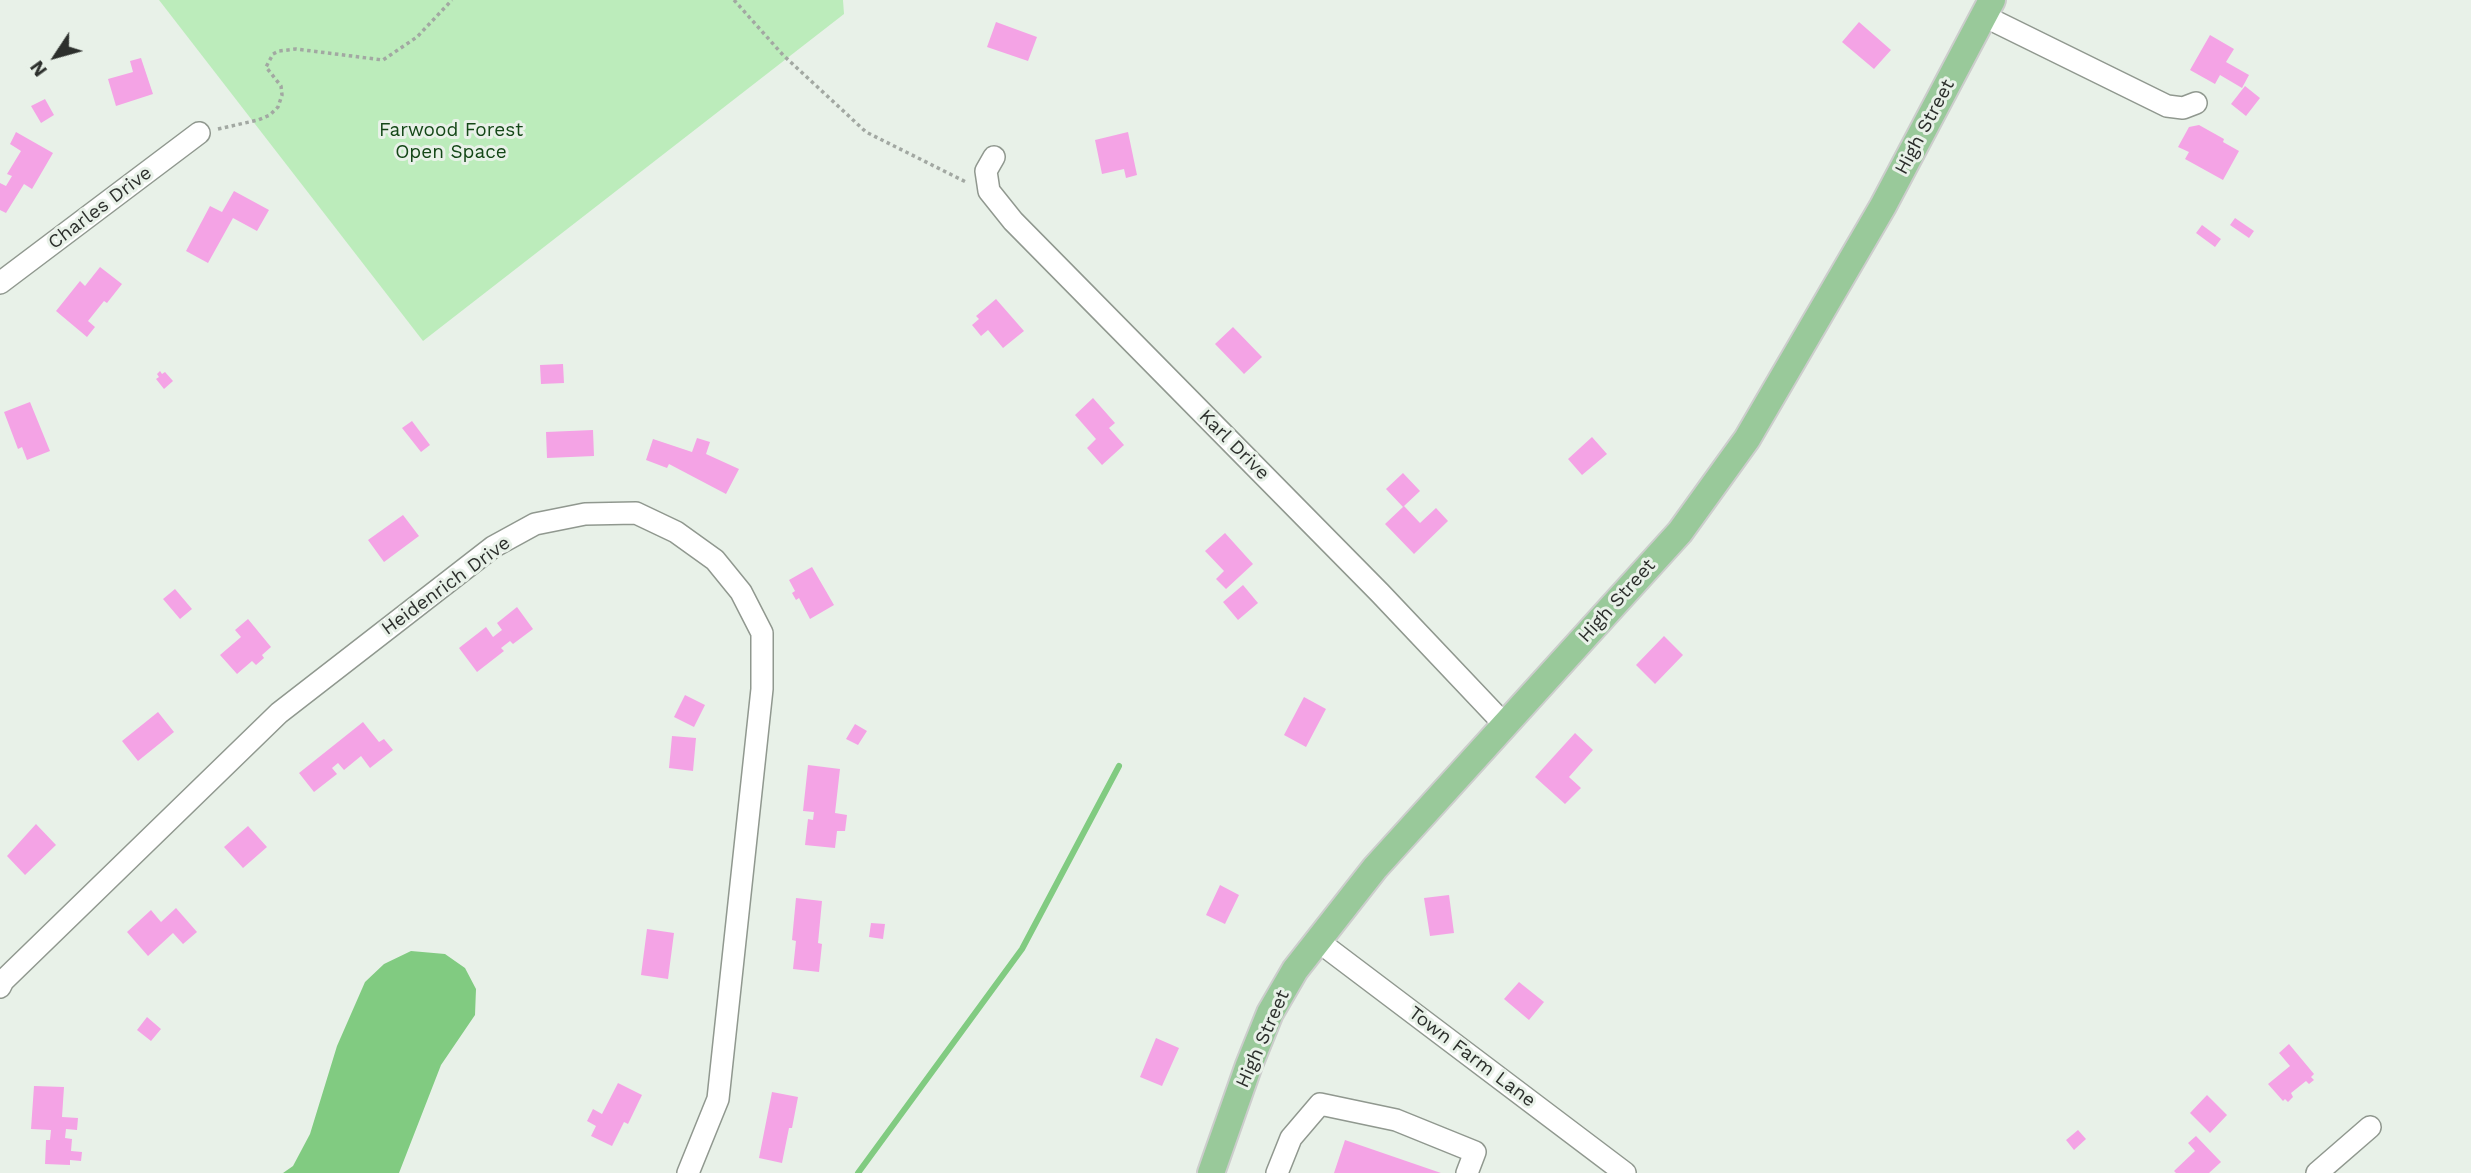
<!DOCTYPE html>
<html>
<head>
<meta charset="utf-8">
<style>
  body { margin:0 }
  #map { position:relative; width:2471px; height:1173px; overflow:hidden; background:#e8f1e8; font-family:"Work Sans",sans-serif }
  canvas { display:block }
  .north { position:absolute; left:21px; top:21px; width:70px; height:70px; -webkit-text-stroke:5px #e8f1e8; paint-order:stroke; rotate:234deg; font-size:19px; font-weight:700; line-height:28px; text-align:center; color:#2c2f2c }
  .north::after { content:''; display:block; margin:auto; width:24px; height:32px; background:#2c2f2c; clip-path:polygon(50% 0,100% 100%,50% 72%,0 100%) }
</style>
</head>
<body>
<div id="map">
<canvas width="2471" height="1173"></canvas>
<div class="north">N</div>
</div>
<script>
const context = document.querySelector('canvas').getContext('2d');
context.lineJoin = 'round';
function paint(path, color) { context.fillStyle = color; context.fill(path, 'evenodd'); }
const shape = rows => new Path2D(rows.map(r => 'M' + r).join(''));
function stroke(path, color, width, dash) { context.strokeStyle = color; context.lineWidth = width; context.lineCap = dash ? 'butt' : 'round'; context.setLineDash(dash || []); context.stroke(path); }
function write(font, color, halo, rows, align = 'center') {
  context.font = font + ' "Work Sans",sans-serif'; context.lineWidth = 6; context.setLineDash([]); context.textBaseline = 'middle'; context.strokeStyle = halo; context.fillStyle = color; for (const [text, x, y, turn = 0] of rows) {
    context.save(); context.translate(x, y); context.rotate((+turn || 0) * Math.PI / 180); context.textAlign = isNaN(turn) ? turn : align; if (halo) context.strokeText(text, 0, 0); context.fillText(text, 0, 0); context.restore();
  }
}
const green = shape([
  [159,0,843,0,844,14,423,341]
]);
const water = shape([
  [411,951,445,954,465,968,476,989,475,1015,441,1065,399,1173,283,1173,293,1166,310,1134,337,1046,365,982,384,964]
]);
const stream = shape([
  [858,1173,1022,949,1119,766]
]);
const building = shape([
  [996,22,1037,37,1028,61,987,47],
  [1859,22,1891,50,1874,69,1842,42],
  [2210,35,2234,49,2226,62,2249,75,2242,88,2220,75,2215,84,2190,70],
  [141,58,153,94,116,106,108,79,133,72,130,61],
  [2245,86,2260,98,2246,116,2231,104],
  [45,99,54,115,41,123,31,106],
  [2199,125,2224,139,2223,142,2239,151,2223,180,2185,159,2189,152,2178,147,2189,127],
  [16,132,53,153,32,189,24,184,6,213,0,210,0,183,6,186,12,176,7,174,21,151,10,144],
  [1128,132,1137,175,1126,178,1124,169,1102,174,1095,140],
  [234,191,269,210,257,231,233,218,208,263,186,251,210,206,222,212],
  [2235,218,2254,231,2249,238,2230,225],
  [2202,225,2221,239,2215,247,2196,233],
  [100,267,122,284,107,303,104,301,88,321,95,327,87,337,56,311,80,281,85,286],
  [996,299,1024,331,1003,348,988,330,981,336,972,325,979,319,976,316],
  [1233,327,1262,357,1244,374,1215,344],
  [563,364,564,383,541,384,540,365],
  [160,371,162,374,165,372,173,381,164,389,156,379,159,377,157,374],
  [1093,398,1115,423,1109,428,1124,445,1102,465,1087,448,1096,439,1075,415],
  [30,402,50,451,27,460,22,447,18,449,4,412],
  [412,421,430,445,421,452,402,428],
  [593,430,594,456,547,458,546,432],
  [1592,437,1607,454,1582,475,1568,459],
  [697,438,710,442,706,454,739,469,726,494,669,464,667,468,646,460,653,439,692,452],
  [1403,473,1420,491,1403,507,1386,489],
  [1404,506,1420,523,1436,508,1448,521,1414,554,1385,524],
  [403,515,419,536,384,562,368,540],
  [1225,533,1253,564,1226,589,1216,579,1224,571,1205,551],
  [812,567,834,605,810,619,799,598,796,600,792,593,795,591,789,580],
  [1243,585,1258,603,1238,620,1223,602],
  [175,589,192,609,180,619,163,599],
  [517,607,533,629,513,644,510,641,501,648,504,651,477,672,459,648,486,627,493,637,502,630,497,623],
  [248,619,271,647,262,655,264,658,256,665,252,661,237,674,220,655,241,637,235,630],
  [1664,636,1683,655,1655,684,1636,665],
  [685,695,705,705,694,727,674,717],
  [1304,697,1326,709,1306,747,1284,735],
  [158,712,174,732,138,761,122,741],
  [363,722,379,742,384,739,393,750,370,768,361,756,344,770,338,763,332,768,337,774,314,792,299,773],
  [855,724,867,731,858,745,846,739],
  [1575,733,1593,750,1569,777,1581,788,1565,804,1535,777],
  [672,736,696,738,693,771,669,768],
  [808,765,840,769,835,813,847,815,845,831,837,831,835,848,805,845,808,819,813,820,814,812,803,811],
  [36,824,56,845,25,875,7,856],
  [248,826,267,847,243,868,224,847],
  [1220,885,1239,895,1225,924,1206,915],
  [1449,895,1454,933,1430,936,1424,898],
  [796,898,822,901,818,943,822,944,819,972,793,969,796,941,792,940],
  [176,908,197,932,183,944,173,933,148,956,127,932,151,910,161,922],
  [871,923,885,924,883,939,869,937],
  [647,929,674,933,668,979,641,975],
  [1519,982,1544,1002,1529,1020,1504,999],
  [147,1017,161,1029,151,1041,137,1030],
  [1156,1038,1179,1048,1162,1086,1140,1077],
  [2289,1044,2314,1074,2311,1077,2314,1080,2309,1084,2306,1081,2291,1093,2293,1097,2288,1102,2285,1099,2283,1101,2268,1084,2290,1066,2279,1053],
  [618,1083,642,1095,628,1124,624,1122,612,1146,591,1136,596,1126,587,1121,593,1109,602,1114],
  [34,1086,64,1087,62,1117,78,1118,77,1130,66,1129,65,1138,72,1139,71,1151,82,1152,81,1161,70,1160,70,1165,45,1164,46,1140,50,1140,51,1130,31,1129],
  [772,1092,798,1097,792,1128,789,1128,782,1163,759,1158],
  [2207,1095,2227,1115,2210,1133,2190,1113],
  [2078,1130,2086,1139,2074,1150,2066,1140],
  [2196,1136,2221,1162,2209,1173,2176,1173,2174,1171,2195,1151,2188,1143],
  [1345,1140,1441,1173,1334,1173]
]);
const path = shape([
  [734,0,783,55,866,132,966,182],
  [218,129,258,120,270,115,278,107,282,95,281,86,266,67,273,54,279,51,296,49,383,60,417,37,452,0]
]);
const minor = shape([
  [1984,16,2167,106,2183,108,2196,103],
  [994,157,986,171,989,191,1013,221,1380,593,1505,725],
  [0,283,199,133],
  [1318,941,1625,1173],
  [0,987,3,981,279,713,493,547,535,524,585,514,636,513,676,532,715,560,741,592,762,633,762,689,718,1099,688,1173],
  [1277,1173,1291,1138,1320,1104,1396,1120,1475,1152,1467,1173],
  [2317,1173,2370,1127]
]);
const major = shape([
  [1211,1173,1249,1065,1270,1013,1295,970,1375,868,1680,532,1747,439,1883,206,1992,0]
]);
const streetNames = [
  ["High Street",1925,127,-62],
  ["Charles Drive",100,208,-37],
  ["Karl Drive",1234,445,45],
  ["Heidenrich Drive",446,586,-36],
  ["High Street",1617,601,-48],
  ["High Street",1263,1039,-66],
  ["Town Farm Lane",1472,1057,37]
];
const parkNames = [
  ["Farwood Forest",451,130],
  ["Open Space",451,152]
];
paint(green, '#bcecbb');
paint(water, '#81cb81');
stroke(stream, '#81cb81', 6);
paint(building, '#f4a3e5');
stroke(minor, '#90988f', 24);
stroke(major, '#cccdcc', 30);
stroke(path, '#a2a8a2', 3.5, [3.5, 3.5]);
stroke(minor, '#fff', 21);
stroke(major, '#99c99a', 26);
write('19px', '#2c2f2c', '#e8f1e8', streetNames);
write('19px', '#144717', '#e8f1e8', parkNames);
</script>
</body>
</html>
